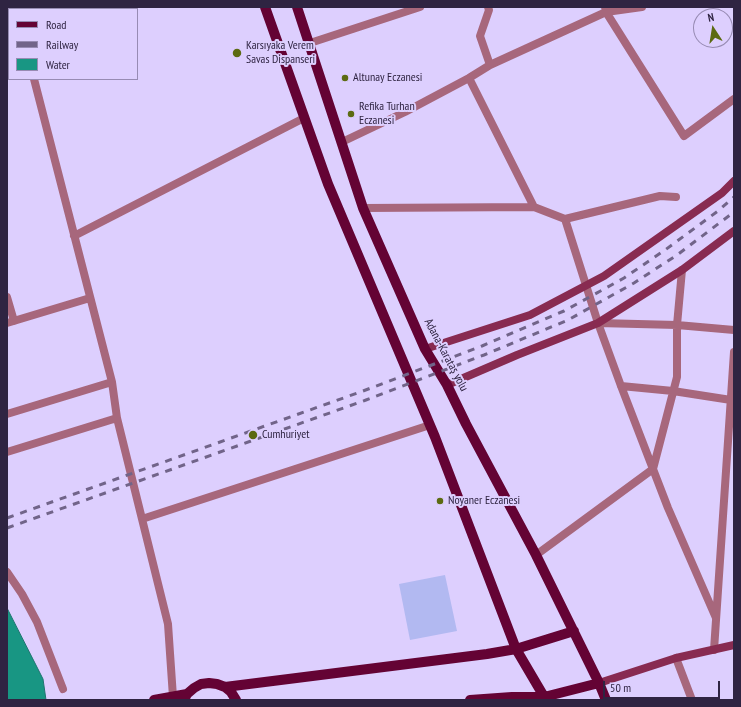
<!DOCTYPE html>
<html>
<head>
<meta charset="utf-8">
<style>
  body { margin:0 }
  #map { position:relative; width:741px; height:707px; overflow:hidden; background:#ddcffe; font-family:"PT Sans Narrow",sans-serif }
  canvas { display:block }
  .frame { position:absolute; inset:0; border:8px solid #2f2442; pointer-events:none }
  .legend { position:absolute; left:8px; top:8px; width:130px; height:72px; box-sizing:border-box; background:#ddcffe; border:1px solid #978bb3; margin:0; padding:5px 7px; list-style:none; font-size:12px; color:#2f2442 }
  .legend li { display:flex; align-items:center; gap:8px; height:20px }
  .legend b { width:20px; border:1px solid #978bb3 }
  .north { position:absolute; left:693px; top:8px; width:40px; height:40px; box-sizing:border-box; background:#ddcffe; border:1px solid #978bb3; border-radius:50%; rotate:348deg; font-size:11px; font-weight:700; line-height:16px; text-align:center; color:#2f2442 }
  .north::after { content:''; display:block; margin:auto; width:14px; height:18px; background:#5c6a12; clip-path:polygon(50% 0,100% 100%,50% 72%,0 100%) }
  .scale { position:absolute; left:603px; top:681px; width:117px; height:18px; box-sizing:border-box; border:2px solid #2f2442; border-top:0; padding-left:5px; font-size:12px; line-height:14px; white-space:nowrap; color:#2f2442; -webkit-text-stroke:3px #ddcffe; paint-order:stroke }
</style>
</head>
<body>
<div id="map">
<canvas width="741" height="707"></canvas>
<div class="frame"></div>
<ul class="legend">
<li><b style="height:5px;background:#640334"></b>Road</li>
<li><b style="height:5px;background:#716489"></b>Railway</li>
<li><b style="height:11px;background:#189683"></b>Water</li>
</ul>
<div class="north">N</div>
<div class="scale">50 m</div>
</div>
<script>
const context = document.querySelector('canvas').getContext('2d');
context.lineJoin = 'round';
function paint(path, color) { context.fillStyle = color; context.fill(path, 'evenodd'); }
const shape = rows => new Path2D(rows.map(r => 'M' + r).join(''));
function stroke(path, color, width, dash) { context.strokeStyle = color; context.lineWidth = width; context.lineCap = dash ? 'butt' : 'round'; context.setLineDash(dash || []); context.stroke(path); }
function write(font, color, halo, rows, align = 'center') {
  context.font = font + ' "PT Sans Narrow",sans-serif'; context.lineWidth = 4; context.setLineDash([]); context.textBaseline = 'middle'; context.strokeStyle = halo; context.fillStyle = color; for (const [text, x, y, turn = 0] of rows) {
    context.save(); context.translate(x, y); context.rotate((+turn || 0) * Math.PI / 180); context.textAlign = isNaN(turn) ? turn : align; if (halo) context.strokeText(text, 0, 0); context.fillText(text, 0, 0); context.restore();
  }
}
const water = shape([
  [7,608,43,679,46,700,7,700,7,608]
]);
const building = shape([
  [445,575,457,631,410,640,399,584]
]);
const minor = shape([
  [16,7,16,9],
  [605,7,606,12,684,136,734,99],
  [7,34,9,33],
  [310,43,420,7],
  [490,65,606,12,642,7],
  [469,78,534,207],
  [34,79,112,382,117,418,168,624,173,697],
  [342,142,405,112,469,78,490,65,480,36,489,10,488,7],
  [363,208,534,207,565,219,660,196,676,197],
  [565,219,598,323,621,386,668,508,716,618],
  [74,236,304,118],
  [7,297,14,321],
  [7,323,90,298],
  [598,323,677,325,734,330],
  [621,386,673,391,731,400],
  [7,414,112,382],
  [7,452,117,418],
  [142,519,430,425],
  [536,555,653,469,677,377,677,325,682,270],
  [7,572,22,594,37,622,63,689],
  [714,650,734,352],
  [676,658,692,700]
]);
const secondary = shape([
  [425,349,530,315,604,276,722,193,734,181],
  [447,385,517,355,598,323,682,270,734,231],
  [599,683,676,658,734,645]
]);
const primary = shape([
  [265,7,328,184,435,437,516,649,546,700],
  [297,7,363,208,425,349,447,385,466,424,536,555,599,683,606,700],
  [225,687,487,654,516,649,574,631],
  [154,700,187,694],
  [184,700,187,694,194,688,201,684,209,683,217,684,225,687,231,692,236,700],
  [470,700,512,697,544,697,599,683]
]);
const rail = shape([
  [7,518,363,391,482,346,564,311,624,278,665,250,718,211,734,197],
  [7,528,366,400,484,355,568,320,634,283,677,255,734,212]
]);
const markers = [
  [237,53,5,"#5c6a12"],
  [345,78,4,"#5c6a12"],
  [351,114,4,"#5c6a12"],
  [253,435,5,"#5c6a12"],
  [440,501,4,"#5c6a12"]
];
const poiNames = [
  ["Karsıyaka Verem",246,46],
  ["Savas Dispanseri",246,60],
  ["Altunay Eczanesi",353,78],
  ["Refika Turhan",359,107],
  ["Eczanesi",359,121],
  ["Cumhuriyet",262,435],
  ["Noyaner Eczanesi",448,501]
];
const streetNames = [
  ["Adana-Karataş yolu",446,355,62]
];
paint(water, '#189683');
stroke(water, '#1f7470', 1);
paint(building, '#b2b9f1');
stroke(minor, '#a7677c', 8);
stroke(secondary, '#882b51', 8);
stroke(primary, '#640334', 10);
stroke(rail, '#716489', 3, [7, 7]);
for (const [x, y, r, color] of markers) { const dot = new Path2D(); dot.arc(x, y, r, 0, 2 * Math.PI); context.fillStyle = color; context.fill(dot); stroke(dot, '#ddcffe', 1.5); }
write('12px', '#2f2442', '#ddcffe', poiNames, 'left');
write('12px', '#2f2442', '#ddcffe', streetNames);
</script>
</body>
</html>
